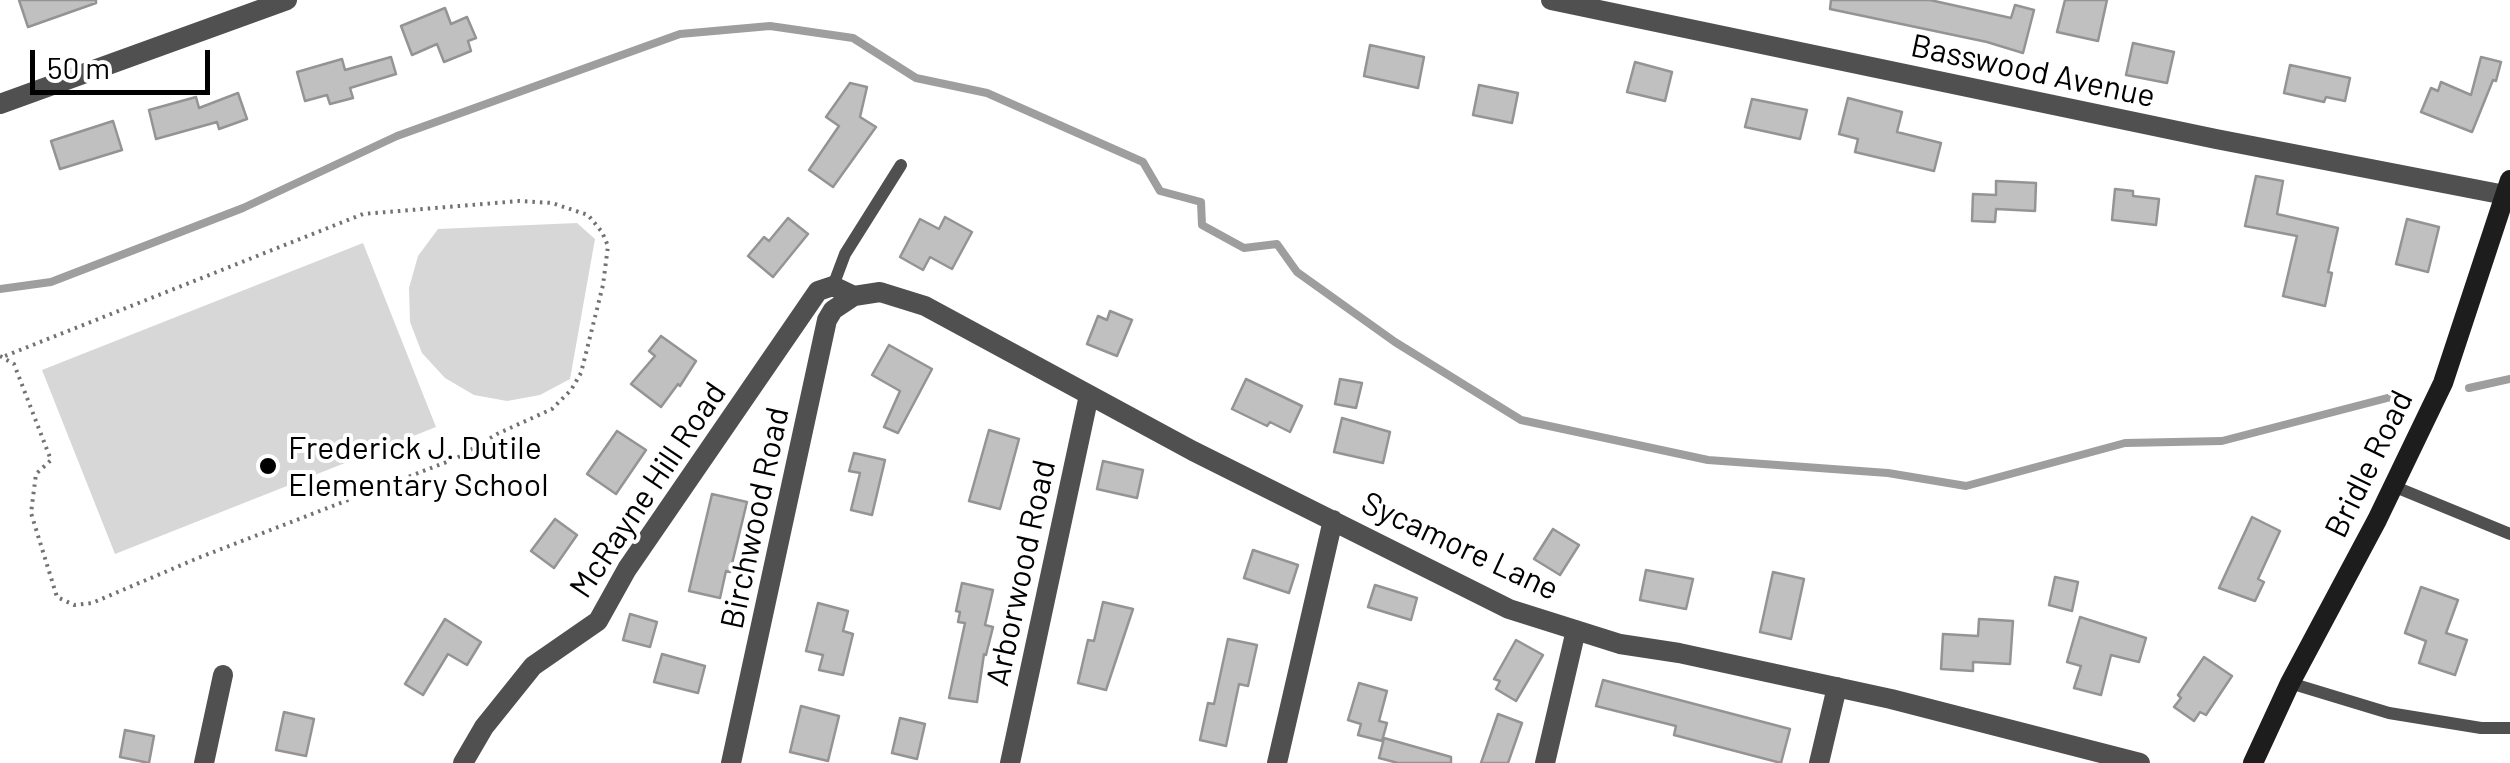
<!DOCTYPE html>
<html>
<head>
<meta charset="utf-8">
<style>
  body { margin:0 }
  #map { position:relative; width:2510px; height:763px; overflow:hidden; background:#fff; font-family:Barlow,sans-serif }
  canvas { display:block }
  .scale { position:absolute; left:30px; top:50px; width:180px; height:45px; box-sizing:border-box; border:5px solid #000; border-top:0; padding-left:12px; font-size:30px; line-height:35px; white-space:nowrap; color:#000; -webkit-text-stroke:8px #fff; paint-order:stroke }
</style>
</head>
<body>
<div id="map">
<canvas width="2510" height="763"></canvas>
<div class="scale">50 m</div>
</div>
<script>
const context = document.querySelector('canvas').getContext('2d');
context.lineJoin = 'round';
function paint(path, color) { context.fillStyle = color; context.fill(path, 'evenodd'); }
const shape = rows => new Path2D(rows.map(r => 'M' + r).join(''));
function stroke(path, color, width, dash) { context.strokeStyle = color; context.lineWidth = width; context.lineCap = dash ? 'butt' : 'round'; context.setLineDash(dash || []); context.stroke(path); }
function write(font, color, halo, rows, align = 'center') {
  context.font = font + ' Barlow,sans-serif'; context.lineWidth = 8; context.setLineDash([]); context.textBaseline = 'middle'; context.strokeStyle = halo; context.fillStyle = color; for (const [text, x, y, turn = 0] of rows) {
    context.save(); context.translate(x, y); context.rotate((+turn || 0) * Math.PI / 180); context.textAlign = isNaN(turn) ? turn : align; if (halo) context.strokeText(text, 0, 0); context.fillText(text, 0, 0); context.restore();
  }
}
const green = shape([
  [577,223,595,239,570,379,540,395,507,401,474,395,445,378,422,353,410,322,409,288,418,256,438,229],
  [363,243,436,427,115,554,42,370]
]);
const stream = shape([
  [0,289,51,282,243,208,397,136,680,34,770,26,853,38,916,78,987,93,1143,162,1160,191,1201,202,1202,225,1244,248,1277,244,1297,272,1395,342,1521,420,1708,460,1888,473,1966,486,2125,443,2222,441,2395,396],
  [2469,388,2510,379]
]);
const building = shape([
  [19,0,96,0,96,3,28,27,19,0],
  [1831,0,1930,0,2011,18,2015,5,2034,10,2023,53,1987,42,1830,9,1831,0],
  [2065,0,2107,0,2098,41,2057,32,2065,0],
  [445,8,451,24,467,17,476,38,468,41,471,51,444,62,437,44,412,55,401,26,445,8],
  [2133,43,2174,52,2167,83,2126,75,2133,43],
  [1370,45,1424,57,1418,88,1364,76,1370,45],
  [391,57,396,74,350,88,353,98,330,104,327,95,305,101,297,72,342,59,345,70,391,57],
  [2481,57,2501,62,2496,81,2493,80,2472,132,2421,112,2431,88,2438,91,2441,82,2471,95,2481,57],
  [1635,62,1672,72,1665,101,1627,92,1635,62],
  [2290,65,2350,78,2345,101,2326,97,2324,102,2284,93,2290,65],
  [850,83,867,87,860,117,876,127,833,187,809,170,839,126,826,117,850,83],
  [1479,85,1518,93,1512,123,1473,115,1479,85],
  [238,93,247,119,219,129,217,122,156,139,149,110,196,97,199,108,238,93],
  [1848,98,1902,112,1897,132,1941,143,1934,171,1855,152,1858,139,1839,134,1848,98],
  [1752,99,1807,110,1800,139,1745,127,1752,99],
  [113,121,122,150,60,169,51,141,113,121],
  [2256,176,2283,181,2277,214,2338,228,2328,272,2332,273,2325,306,2283,296,2297,236,2245,226,2256,176],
  [1996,181,2036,183,2035,211,1996,209,1995,222,1972,221,1973,194,1996,195,1996,181],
  [2115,189,2133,191,2133,196,2159,199,2156,225,2112,220,2115,189],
  [945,217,972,232,952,269,930,257,923,270,900,257,920,219,939,229,945,217],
  [788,218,808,234,773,277,748,256,764,237,769,241,788,218],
  [2407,219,2439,227,2428,272,2396,264,2407,219],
  [1110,311,1132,320,1117,356,1087,344,1098,316,1107,320,1110,311],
  [661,336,696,361,680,386,678,384,661,407,631,384,655,356,649,351,661,336],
  [889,345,932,369,898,433,884,427,900,391,872,375,889,345],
  [1246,379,1302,406,1290,432,1270,422,1267,426,1232,409,1246,379],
  [1340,379,1362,383,1356,408,1335,404,1340,379],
  [1342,418,1390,432,1383,463,1334,452,1342,418],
  [989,430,1019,439,1000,509,969,501,989,430],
  [617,431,646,450,616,494,587,474,617,431],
  [854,453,885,460,872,515,851,510,860,473,849,471,854,453],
  [1103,461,1143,470,1137,498,1097,489,1103,461],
  [712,494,747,502,730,572,726,571,720,598,689,591,712,494],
  [2252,517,2280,531,2258,579,2264,582,2255,601,2219,588,2252,517],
  [555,519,577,535,554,568,531,551,555,519],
  [1553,529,1579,545,1560,575,1534,559,1553,529],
  [1253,550,1298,565,1289,593,1244,578,1253,550],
  [1646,570,1693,579,1686,609,1640,600,1646,570],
  [1773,572,1804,579,1791,639,1760,632,1773,572],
  [2055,577,2078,582,2072,611,2049,605,2055,577],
  [962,583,993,590,985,625,993,627,986,655,984,654,977,702,949,698,965,623,958,622,960,612,956,611,962,583],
  [1375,585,1417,598,1411,620,1368,607,1375,585],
  [2421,587,2458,600,2446,633,2467,640,2455,675,2419,663,2426,641,2405,633,2421,587],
  [1103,602,1133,609,1106,690,1078,683,1088,640,1094,641,1103,602],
  [818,603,848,611,843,631,853,634,843,675,819,670,823,655,806,651,818,603],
  [630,614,657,622,650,647,623,640,630,614],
  [2080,617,2146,638,2139,662,2111,655,2101,695,2074,688,2081,666,2067,662,2080,617],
  [445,619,481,642,467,665,448,654,423,695,405,684,445,619],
  [1979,619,2013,621,2010,664,1973,662,1973,671,1941,669,1943,634,1978,636,1979,619],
  [1228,639,1257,645,1248,686,1239,684,1226,746,1200,740,1208,703,1214,704,1228,639],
  [1516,640,1543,655,1516,701,1496,689,1500,681,1494,679,1516,640],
  [662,654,705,666,698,693,654,682,662,654],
  [2204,657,2232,676,2206,715,2200,712,2194,721,2174,707,2181,698,2178,695,2204,657],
  [1603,680,1790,729,1781,763,1674,735,1676,726,1596,706,1603,680],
  [1359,683,1387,691,1379,721,1387,723,1382,741,1358,735,1361,724,1348,720,1359,683],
  [801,706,839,716,828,761,790,752,801,706],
  [284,712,314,719,306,756,276,750,284,712],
  [1498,714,1522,723,1508,763,1481,763,1498,714],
  [900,718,925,724,917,759,892,753,900,718],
  [125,730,154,736,149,763,120,757,125,730],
  [1384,738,1451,757,1451,763,1398,763,1379,758,1384,738]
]);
const path = shape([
  [0,356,14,364,51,460,36,474,31,513,57,597,74,605,92,603,198,558,457,458,497,434,552,409,571,390,581,373,603,285,608,246,602,232,588,215,552,203,519,201,363,214,5,356]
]);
const lane = shape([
  [833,286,845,254,901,165],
  [2393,486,2510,534],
  [2290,683,2389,713,2481,728,2510,728]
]);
const street = shape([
  [1551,0,2216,139,2505,195],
  [0,104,287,0],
  [204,763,223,675],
  [463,763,484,727,533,666,598,621,627,569,818,291,833,286,854,296],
  [731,763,827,320,833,310,854,296,880,292,925,306,1193,451,1509,609,1620,644,1679,653,1891,699,2140,763],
  [1010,763,1089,395],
  [1277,763,1333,520],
  [1545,763,1576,630],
  [1819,763,1837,687]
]);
const secondary = shape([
  [2253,763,2290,683,2377,520,2443,383,2510,180]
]);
const markers = [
  [268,466,10,"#000"]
];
const streetNames = [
  ["Basswood Avenue",2033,71,12],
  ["Bridle Road",2369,464,-64],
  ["McRayne Hill Road",648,490,-56],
  ["Birchwood Road",755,518,-78],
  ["Sycamore Lane",1460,546,25],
  ["Arborwood Road",1021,573,-78]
];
const poiNames = [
  ["Frederick J. Dutile",288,448],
  ["Elementary School",288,485]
];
paint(green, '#d7d7d7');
stroke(stream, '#9e9e9e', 8);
paint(building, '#c0c0c0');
stroke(building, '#949494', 2.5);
stroke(path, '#727272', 4, [2.5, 5]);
stroke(lane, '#505050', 12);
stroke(street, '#505050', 20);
stroke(secondary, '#1d1d1d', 20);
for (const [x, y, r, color] of markers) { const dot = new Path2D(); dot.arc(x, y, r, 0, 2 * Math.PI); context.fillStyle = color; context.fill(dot); stroke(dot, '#fff', 4); }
write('32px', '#000', '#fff', streetNames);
write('32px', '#000', '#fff', poiNames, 'left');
</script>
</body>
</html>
